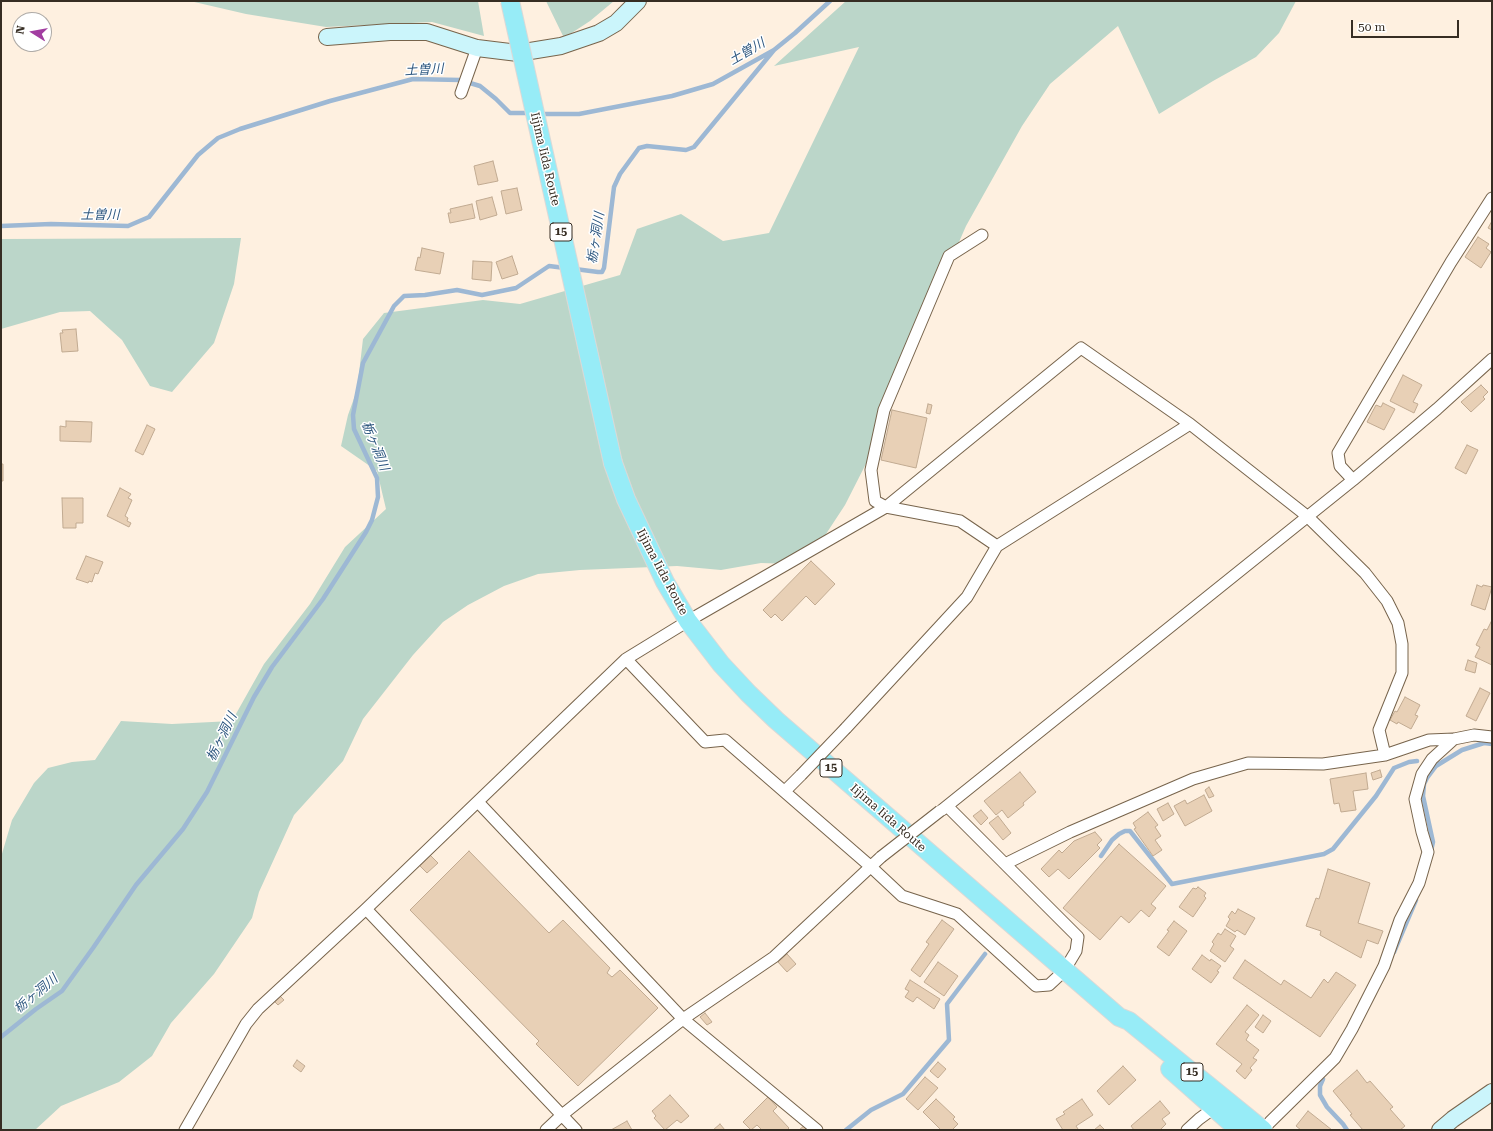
<!DOCTYPE html>
<html>
<head>
<meta charset="utf-8">
<style>
  body { margin:0 }
  #map { position:relative; width:1493px; height:1131px; overflow:hidden; background:#fef0e0; font-family:"Roboto Serif",serif }
  canvas { display:block }
  .frame { position:absolute; inset:0; border:2px solid #362d23; pointer-events:none }
  .north { position:absolute; left:12px; top:12px; width:40px; height:40px; box-sizing:border-box; background:#fff; border:1px solid #afaba7; border-radius:50%; rotate:281deg; font-size:11px; font-weight:700; line-height:16px; text-align:center; color:#362d23 }
  .north::after { content:''; display:block; margin:auto; width:14px; height:18px; background:#a23da1; clip-path:polygon(50% 0,100% 100%,50% 72%,0 100%) }
  .scale { position:absolute; left:1351px; top:20px; width:108px; height:18px; box-sizing:border-box; border:2px solid #362d23; border-top:0; padding-left:5px; font-size:12px; line-height:14px; white-space:nowrap; color:#362d23; -webkit-text-stroke:3px #fff; paint-order:stroke }
</style>
</head>
<body>
<div id="map">
<canvas width="1493" height="1131"></canvas>
<div class="frame"></div>
<div class="north">N</div>
<div class="scale">50 m</div>
</div>
<script>
const context = document.querySelector('canvas').getContext('2d');
context.lineJoin = 'round';
function paint(path, color) { context.fillStyle = color; context.fill(path, 'evenodd'); }
const shape = rows => new Path2D(rows.map(r => 'M' + r).join(''));
function stroke(path, color, width, dash) { context.strokeStyle = color; context.lineWidth = width; context.lineCap = dash ? 'butt' : 'round'; context.setLineDash(dash || []); context.stroke(path); }
function write(font, color, halo, rows, align = 'center') {
  context.font = font + ' "Roboto Serif","Noto Sans JP",serif'; context.lineWidth = 3; context.setLineDash([]); context.textBaseline = 'middle'; context.strokeStyle = halo; context.fillStyle = color; for (const [text, x, y, turn = 0] of rows) {
    context.save(); context.translate(x, y); context.rotate((+turn || 0) * Math.PI / 180); context.textAlign = isNaN(turn) ? turn : align; if (halo) context.strokeText(text, 0, 0); context.fillText(text, 0, 0); context.restore();
  }
}
const green = shape([
  [190,1,478,1,484,36,432,22,326,27,246,14],
  [546,1,614,1,590,21,564,38],
  [846,1,1296,1,1279,33,1256,57,1213,81,1159,114,1118,26,1050,84,1022,126,966,226,931,306,874,448,845,505,826,534,815,548,792,564,761,563,721,570,677,566,580,570,538,574,504,586,468,605,443,622,413,655,363,719,343,761,294,815,259,892,252,918,214,974,171,1023,152,1056,119,1082,61,1106,35,1130,1,1130,1,857,12,820,34,783,48,768,72,762,95,760,121,721,172,724,232,721,264,664,310,604,345,547,386,509,377,471,341,446,348,415,357,390,363,339,384,313,483,300,520,304,620,275,637,229,681,214,723,241,769,233,859,47,774,66],
  [241,238,234,284,214,343,172,392,150,386,122,340,90,311,60,312,1,329,1,239]
]);
const stream = shape([
  [538,114,579,114,672,96,713,84,774,50,795,33,830,1],
  [1,226,51,224,128,226,149,217,198,155,218,138,240,129,330,101,413,79,460,80,480,86,496,99,510,113,531,113],
  [575,269,598,272,602,272,604,268,614,187,620,174,639,148,647,146,686,150,694,147,774,50],
  [1431,851,1433,842,1423,796,1424,784,1427,778,1436,766,1462,750,1484,743,1492,744],
  [1101,856,1112,840,1119,834,1125,831,1130,831,1172,884,1324,854,1333,849,1376,796,1394,768,1409,762,1417,761],
  [1394,952,1416,900],
  [1,1037,36,1009,62,991,93,948,136,885,183,829,207,792,254,697,272,667,323,599,366,532,372,520,378,497,377,478,354,429,353,415,363,363,394,306,404,296,425,295,457,290,482,295,516,288,549,266,565,268],
  [1323,1079,1320,1086,1320,1095,1327,1107,1343,1124,1347,1130],
  [846,1130,871,1110,903,1094,949,1040,947,1004,985,954]
]);
const building = shape([
  [493,161,498,181,478,185,474,166,493,161],
  [517,188,522,210,506,214,501,191,517,188],
  [492,197,497,215,480,220,476,201,492,197],
  [472,204,475,218,450,223,448,213,451,213,450,209,472,204],
  [1492,221,1492,230,1488,228,1492,221],
  [1478,237,1489,244,1486,248,1491,252,1481,268,1465,257,1478,237],
  [422,248,444,253,440,274,415,270,418,257,420,258,422,248],
  [512,256,518,274,502,279,496,262,512,256],
  [473,261,492,262,491,281,472,279,473,261],
  [76,329,78,351,62,352,60,333,63,333,62,330,76,329],
  [1403,375,1422,385,1413,402,1418,404,1414,413,1390,401,1403,375],
  [1481,385,1488,392,1483,397,1485,399,1471,412,1461,402,1481,385],
  [1383,403,1395,409,1384,430,1367,422,1376,405,1381,407,1383,403],
  [928,404,932,405,930,414,926,413,928,404],
  [892,410,927,418,916,468,881,460,892,410],
  [66,421,92,422,91,442,60,441,60,426,66,427,66,421],
  [147,425,155,429,143,455,135,451,147,425],
  [1467,445,1478,450,1466,474,1455,468,1467,445],
  [1,464,3,464,3,481,1,481,1,464],
  [120,488,131,494,128,498,132,500,125,516,128,518,127,521,131,523,129,527,107,516,120,488],
  [62,498,83,498,83,523,76,523,76,528,63,528,62,498],
  [86,556,103,562,98,574,95,573,92,582,89,581,88,583,76,579,86,556],
  [811,561,835,584,815,605,806,596,782,621,775,614,771,618,763,610,811,561],
  [1477,585,1482,587,1483,585,1492,587,1485,610,1471,605,1477,585],
  [1491,622,1492,622,1492,665,1475,657,1480,647,1476,645,1484,629,1487,630,1491,622],
  [1468,660,1477,663,1475,673,1465,670,1468,660],
  [1480,688,1490,693,1476,721,1466,716,1480,688],
  [1405,697,1420,705,1415,715,1418,716,1411,729,1398,722,1397,724,1390,720,1395,711,1397,712,1405,697],
  [1380,770,1382,777,1373,780,1371,773,1380,770],
  [1020,772,1036,792,1023,803,1024,805,1008,818,1002,810,996,815,984,801,1020,772],
  [1366,773,1368,789,1353,791,1356,810,1341,812,1339,803,1334,804,1330,779,1366,773],
  [1209,787,1214,796,1209,798,1205,790,1209,787],
  [1204,795,1212,811,1185,826,1174,806,1185,800,1187,804,1204,795],
  [1168,803,1174,814,1163,821,1157,809,1168,803],
  [981,810,988,818,981,825,973,816,981,810],
  [1148,812,1158,825,1155,827,1161,836,1155,840,1162,850,1153,856,1134,829,1136,828,1133,823,1148,812],
  [998,816,1011,833,1003,840,989,823,998,816],
  [1095,832,1102,840,1097,845,1100,848,1069,879,1058,869,1049,877,1041,869,1059,850,1062,853,1074,841,1095,832],
  [1119,844,1166,886,1151,904,1156,908,1149,917,1141,910,1129,923,1121,916,1100,940,1063,908,1119,844],
  [469,851,549,933,563,920,610,968,607,973,612,977,620,970,658,1008,578,1086,536,1044,539,1041,410,910,469,851],
  [429,854,438,863,427,873,419,865,429,854],
  [1328,869,1370,883,1358,923,1383,931,1378,944,1367,940,1361,958,1320,935,1321,931,1306,926,1316,898,1319,899,1328,869],
  [1198,887,1206,893,1204,896,1206,898,1193,917,1179,907,1193,888,1196,889,1198,887],
  [1238,909,1255,918,1245,935,1237,930,1235,932,1226,926,1230,919,1228,917,1232,911,1235,914,1238,909],
  [942,920,954,929,920,977,911,970,929,944,926,942,942,920],
  [1174,921,1187,931,1169,956,1157,947,1169,931,1167,930,1174,921],
  [1225,929,1236,936,1230,946,1234,949,1225,962,1210,951,1214,944,1212,942,1218,933,1221,935,1225,929],
  [787,954,796,964,787,972,778,962,787,954],
  [1202,955,1210,961,1211,959,1221,966,1217,971,1219,972,1211,983,1192,969,1202,955],
  [1245,960,1281,985,1284,980,1311,998,1324,979,1328,983,1336,972,1356,985,1320,1037,1233,978,1245,960],
  [938,962,958,976,944,996,924,982,938,962],
  [910,980,940,999,934,1009,917,997,913,1002,905,997,909,991,905,989,910,980],
  [279,995,284,1000,278,1005,273,1000,279,995],
  [1247,1005,1259,1015,1245,1032,1249,1035,1246,1040,1259,1050,1253,1058,1257,1060,1250,1068,1252,1070,1245,1079,1236,1071,1242,1064,1216,1044,1247,1005],
  [705,1013,712,1022,707,1025,700,1017,705,1013],
  [1263,1015,1271,1021,1263,1033,1255,1027,1263,1015],
  [297,1060,305,1066,301,1072,293,1066,297,1060],
  [938,1062,946,1069,938,1078,930,1071,938,1062],
  [1123,1066,1136,1080,1109,1105,1097,1091,1123,1066],
  [1357,1070,1367,1083,1370,1081,1393,1107,1390,1109,1405,1126,1400,1130,1363,1130,1350,1115,1352,1114,1333,1091,1357,1070],
  [925,1077,938,1088,918,1110,906,1099,925,1077],
  [670,1095,689,1116,681,1123,677,1120,665,1130,654,1118,656,1116,652,1111,670,1095],
  [768,1097,777,1107,773,1111,789,1128,787,1130,762,1130,757,1125,751,1130,743,1122,768,1097],
  [936,1099,955,1117,953,1119,958,1124,952,1130,941,1130,923,1112,936,1099],
  [1082,1099,1093,1115,1076,1126,1078,1129,1075,1130,1063,1130,1056,1119,1065,1114,1063,1112,1082,1099],
  [1160,1101,1170,1113,1162,1119,1166,1124,1160,1130,1134,1130,1131,1126,1160,1101],
  [1308,1111,1332,1130,1301,1130,1296,1126,1308,1111],
  [627,1121,632,1130,611,1130,627,1121],
  [720,1124,725,1130,713,1130,720,1124],
  [805,1125,809,1130,799,1130,805,1125],
  [1100,1125,1105,1130,1094,1130,1100,1125]
]);
const street = shape([
  [461,93,477,48],
  [982,235,949,256,884,410,871,470,875,501,886,507,960,521,997,546],
  [1353,480,1340,466,1338,453,1451,262,1492,198],
  [626,659,705,742,725,740,870,866,902,896,957,914,1036,986,1049,985,1064,971,1076,951,1078,937,947,806],
  [846,728,967,597,997,546,1190,424],
  [785,791,801,775],
  [478,802,683,1019,817,1130],
  [942,810,1353,480,1437,409,1492,359],
  [1005,864,1070,832,1193,779,1248,763,1323,764,1385,755,1429,740,1454,739,1474,735,1492,737],
  [366,909,576,1130],
  [185,1130,246,1024,258,1009,366,909,626,659,688,621,886,507,1081,348,1190,424,1307,516,1365,573,1387,601,1398,623,1402,644,1402,673,1379,730,1385,755],
  [546,1130,562,1115,683,1019,774,957,881,857],
  [1187,1130,1199,1119,1214,1108],
  [1263,1130,1270,1122,1335,1058,1352,1029,1384,966,1400,920,1419,883,1428,852,1422,832,1415,799,1422,774,1432,759,1454,739]
]);
const secondary = shape([
  [327,37,390,32,427,32,477,48,518,53,561,46,599,33,616,23,638,1],
  [1440,1130,1453,1119,1492,1092]
]);
const primary = shape([
  [613,463,626,499,665,582,688,621,721,664,748,693,776,720,1119,1017,1129,1021,1263,1130],
  [1170,1069,1239,1130]
]);
const streetBridge = shape([
  [801,775,846,728],
  [881,857,940,811]
]);
const primaryBridge = shape([
  [510,1,613,463]
]);
const shields = [
  [561,232,22],
  [831,768,22],
  [1192,1072,22]
];
const shieldNames = [
  ["15",561,232],
  ["15",831,768],
  ["15",1192,1072]
];
const streetNames = [
  ["Iijima Iida Route",545,159,77],
  ["Iijima Iida Route",662,572,62],
  ["Iijima Iida Route",888,818,41]
];
const waterNames = [
  ["土曽川",747,52,-30],
  ["土曽川",424,70,-3],
  ["土曽川",100,215],
  ["栃ヶ洞川",596,238,-81],
  ["栃ヶ洞川",375,446,68],
  ["栃ヶ洞川",222,737,-64],
  ["栃ヶ洞川",36,994,-40]
];
paint(green, '#bbd6c9');
stroke(stream, '#9db8d4', 4.5);
paint(building, '#e8d0b6');
stroke(building, '#c1aa91', 1);
stroke(street, '#77644c', 13);
stroke(secondary, '#77644c', 18);
stroke(primary, '#dbd9d7', 20);
stroke(street, '#fff', 11);
stroke(secondary, '#cbf5fb', 16);
stroke(primary, '#97ecf7', 18);
stroke(streetBridge, '#77644c', 13, []);
stroke(primaryBridge, '#dbd9d7', 20, []);
stroke(streetBridge, '#fff', 11);
stroke(primaryBridge, '#97ecf7', 18);
for (const [x, y, w] of shields) { const box = new Path2D(); box.roundRect(x - w / 2, y - 9, w, 18, 3); context.fillStyle = '#fff'; context.fill(box); stroke(box, '#362d23', 1); }
write('bold 11px', '#362d23', null, shieldNames);
write('12px', '#362d23', '#fff', streetNames);
write('italic 13px', '#2f5880', '#fff', waterNames);
</script>
</body>
</html>
